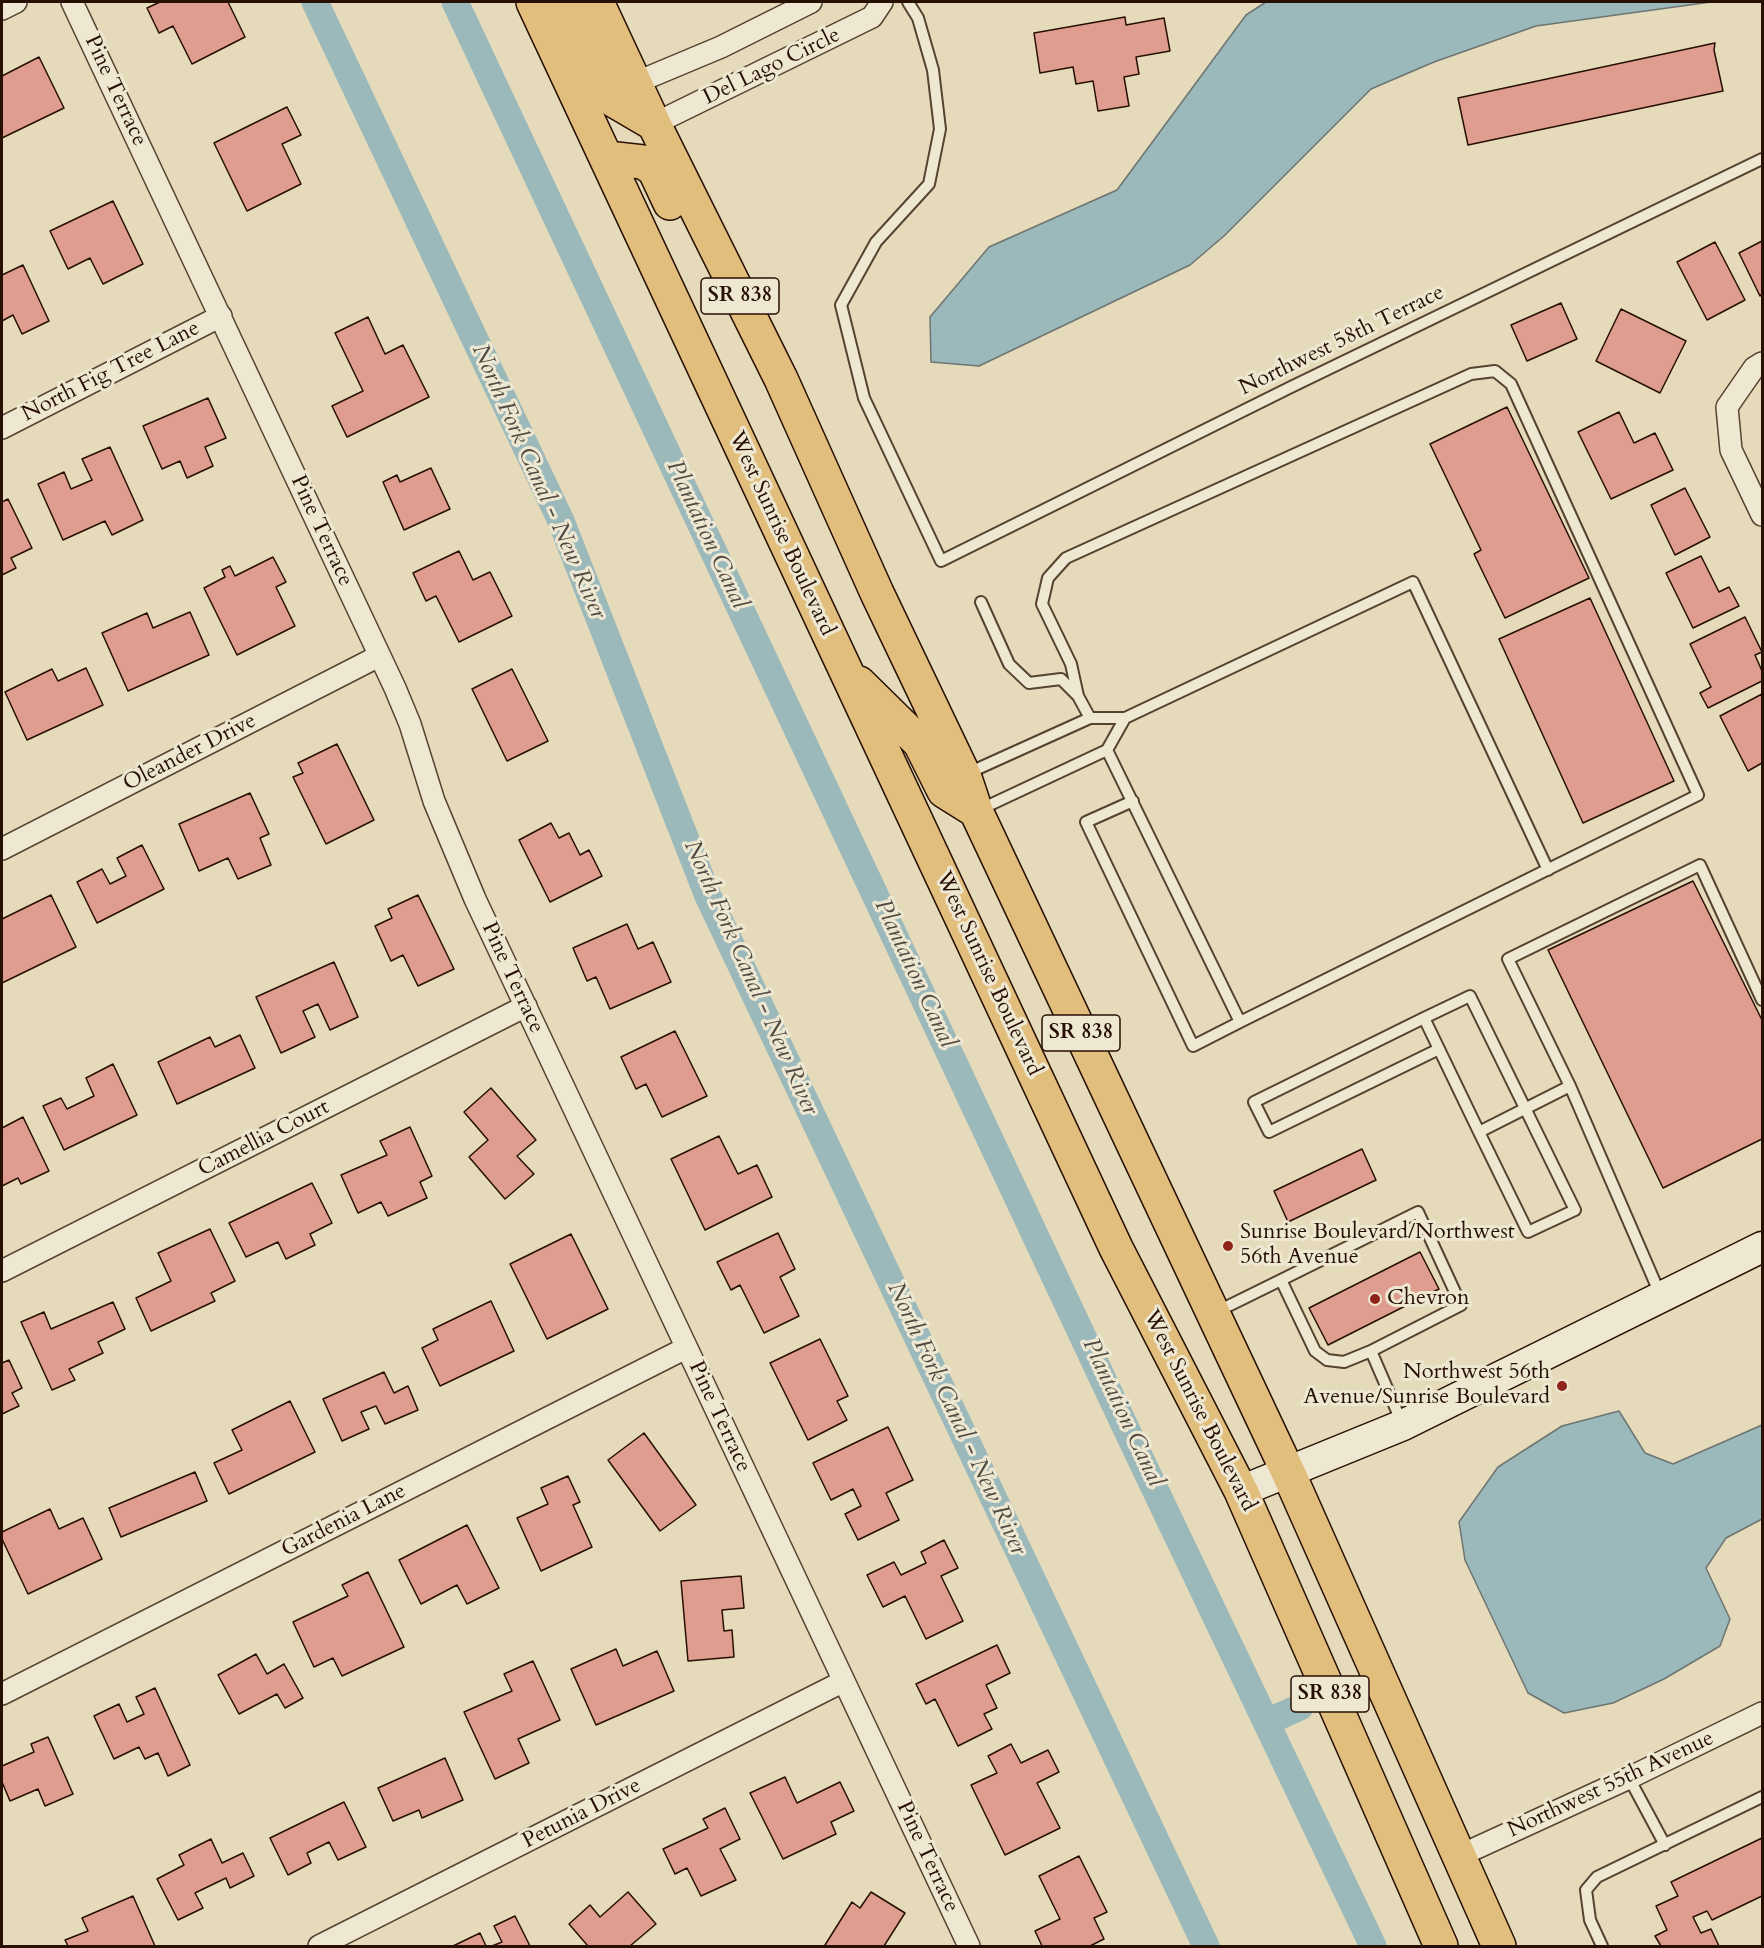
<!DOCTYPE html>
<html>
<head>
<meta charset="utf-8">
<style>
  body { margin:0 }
  #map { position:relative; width:1764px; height:1948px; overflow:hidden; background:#e5dbba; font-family:Cardo,serif }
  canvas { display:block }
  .frame { position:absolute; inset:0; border:3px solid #270f03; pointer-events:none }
</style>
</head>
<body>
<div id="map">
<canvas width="1764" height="1948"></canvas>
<div class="frame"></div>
</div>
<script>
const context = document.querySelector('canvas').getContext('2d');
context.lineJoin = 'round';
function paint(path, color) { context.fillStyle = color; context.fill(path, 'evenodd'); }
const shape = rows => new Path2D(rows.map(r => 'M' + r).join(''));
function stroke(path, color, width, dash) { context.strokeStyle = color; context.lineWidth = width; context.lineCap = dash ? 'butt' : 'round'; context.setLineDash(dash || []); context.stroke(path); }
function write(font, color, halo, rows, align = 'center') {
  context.font = font + ' Cardo,serif'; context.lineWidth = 6; context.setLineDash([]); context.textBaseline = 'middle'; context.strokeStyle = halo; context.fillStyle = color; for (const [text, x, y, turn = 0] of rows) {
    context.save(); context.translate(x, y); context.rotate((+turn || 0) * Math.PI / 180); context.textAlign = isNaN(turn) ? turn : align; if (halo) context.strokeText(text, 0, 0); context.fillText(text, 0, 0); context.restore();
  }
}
const water = shape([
  [1266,2,1711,2,1536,26,1434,62,1371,89,1224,236,1190,265,979,366,931,362,930,317,989,247,1117,190,1246,15,1266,2],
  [1619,1411,1645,1453,1673,1464,1762,1425,1762,1519,1726,1538,1706,1568,1730,1619,1720,1646,1664,1679,1613,1703,1564,1713,1528,1693,1465,1560,1459,1522,1498,1467,1562,1426,1619,1411]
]);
const canal = shape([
  [315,2,561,521,708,896,1206,1946],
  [455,2,1131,1439,1373,1946],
  [1267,1722,1300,1707]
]);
const building = shape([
  [160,2,228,2,245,37,192,64,173,26,159,33,147,8,160,2],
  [1125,17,1126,25,1164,18,1170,51,1136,57,1139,74,1124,77,1129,106,1098,111,1093,81,1076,84,1073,67,1040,73,1034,33,1125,17],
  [1715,43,1714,50,1723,91,1468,145,1458,98,1715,43],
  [39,57,64,108,2,138,2,76,39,57],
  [287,107,301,135,282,144,301,184,247,211,214,143,287,107],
  [113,201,143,264,103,284,90,258,68,269,50,231,113,201],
  [1762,241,1762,294,1760,296,1739,253,1762,241],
  [1715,242,1745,300,1707,320,1677,262,1715,242],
  [23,265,49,321,22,334,13,315,2,321,2,275,23,265],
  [1561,303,1577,339,1527,361,1511,325,1561,303],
  [1621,309,1686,341,1660,393,1596,361,1621,309],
  [368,317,385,354,403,345,429,397,347,437,332,406,363,391,335,333,368,317],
  [208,398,226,438,205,447,213,466,187,478,180,461,162,469,143,426,208,398],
  [1507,407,1589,578,1505,618,1474,554,1481,550,1430,444,1507,407],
  [1619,412,1634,443,1655,433,1673,470,1611,499,1578,432,1619,412],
  [110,447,143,520,112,535,105,521,63,540,38,484,64,472,71,489,92,480,82,459,110,447],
  [431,468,450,509,404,530,383,482,397,475,400,482,431,468],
  [1685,488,1710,537,1675,555,1651,505,1685,488],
  [8,499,32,548,11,558,16,568,2,575,2,502,8,499],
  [459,551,473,580,490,572,512,616,459,642,436,596,426,601,413,573,459,551],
  [1701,556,1719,592,1729,587,1739,606,1693,628,1666,573,1701,556],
  [273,557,286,582,276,587,295,626,237,655,204,588,225,577,222,570,230,566,235,576,273,557],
  [1590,598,1674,781,1583,823,1499,639,1590,598],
  [190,612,209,655,128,691,102,633,147,613,153,628,190,612],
  [1745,617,1762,652,1755,655,1762,671,1762,681,1708,708,1700,693,1711,687,1690,644,1745,617],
  [86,668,103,705,27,740,5,692,52,669,58,681,86,668],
  [512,669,548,741,507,761,472,689,512,669],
  [1762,694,1762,763,1748,771,1720,716,1762,694],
  [337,744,374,820,326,844,293,777,303,773,298,763,337,744],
  [250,793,269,834,260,838,271,865,238,879,228,858,199,871,179,824,250,793],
  [551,823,559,838,569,833,580,855,589,850,602,876,550,902,519,840,551,823],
  [142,845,164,889,97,923,77,882,102,869,110,884,126,876,117,858,142,845],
  [1693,881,1762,1020,1762,1139,1663,1188,1548,950,1693,881],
  [51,895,76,947,2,983,2,919,51,895],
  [418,895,454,969,418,986,403,955,391,961,375,926,392,918,388,909,418,895],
  [627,924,638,949,653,942,671,982,610,1009,596,977,587,981,573,948,627,924],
  [334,962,358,1017,330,1030,318,1004,303,1011,315,1037,281,1053,256,997,334,962],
  [675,1031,707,1096,662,1117,646,1084,636,1089,621,1057,675,1031],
  [240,1035,255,1068,177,1104,158,1062,210,1037,215,1047,240,1035],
  [113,1064,137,1115,64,1150,43,1106,61,1098,67,1109,94,1096,86,1078,113,1064],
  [491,1088,536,1140,517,1156,534,1174,505,1199,469,1157,488,1140,464,1112,491,1088],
  [23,1117,49,1171,21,1184,18,1178,2,1186,2,1128,23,1117],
  [410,1127,432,1176,420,1182,427,1198,388,1216,381,1202,358,1213,341,1175,387,1155,380,1141,410,1127],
  [719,1136,738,1174,757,1165,772,1197,705,1230,671,1159,719,1136],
  [1362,1149,1376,1180,1288,1222,1274,1191,1362,1149],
  [312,1183,332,1223,310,1234,315,1245,286,1259,278,1242,246,1257,229,1223,312,1183],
  [210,1229,235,1281,211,1293,215,1301,151,1331,136,1298,171,1281,158,1253,210,1229],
  [778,1233,795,1269,780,1277,799,1316,764,1333,740,1285,731,1290,717,1262,778,1233],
  [571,1234,608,1309,547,1339,510,1264,571,1234],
  [1420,1252,1439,1289,1328,1345,1309,1308,1420,1252],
  [491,1301,514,1351,440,1386,422,1348,438,1340,433,1329,491,1301],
  [113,1302,125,1329,98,1342,103,1353,69,1369,75,1380,52,1390,21,1322,44,1312,51,1329,113,1302],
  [820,1339,848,1396,837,1401,847,1420,808,1440,770,1363,820,1339],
  [9,1360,22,1388,12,1393,19,1406,2,1414,2,1363,9,1360],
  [384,1372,394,1393,408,1386,418,1410,385,1424,376,1406,361,1412,369,1429,342,1441,323,1399,384,1372],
  [290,1401,315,1452,229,1494,214,1463,242,1450,232,1430,290,1401],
  [888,1427,913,1480,886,1493,899,1520,858,1540,845,1514,861,1506,853,1489,831,1500,813,1463,888,1427],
  [644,1433,696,1505,660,1531,608,1460,644,1433],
  [195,1472,207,1501,121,1537,109,1508,195,1472],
  [568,1476,580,1502,573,1505,592,1547,541,1571,517,1518,548,1504,541,1488,568,1476],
  [50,1509,59,1529,83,1518,102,1559,28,1594,2,1539,2,1532,50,1509],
  [467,1525,499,1588,467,1604,457,1585,421,1604,399,1560,467,1525],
  [944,1540,958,1568,941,1576,963,1621,926,1639,905,1596,883,1607,867,1575,894,1562,901,1575,926,1563,921,1552,944,1540],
  [368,1572,404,1647,342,1676,333,1658,314,1667,293,1622,348,1596,342,1585,368,1572],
  [741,1576,744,1608,722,1610,724,1631,732,1630,734,1657,688,1661,681,1581,741,1576],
  [997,1645,1010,1673,986,1685,997,1708,984,1714,992,1729,958,1746,935,1699,926,1704,916,1684,997,1645],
  [616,1649,623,1666,657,1651,674,1691,596,1725,571,1669,616,1649],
  [256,1654,267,1674,284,1664,303,1698,285,1708,277,1694,239,1714,218,1675,256,1654],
  [533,1661,560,1720,518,1739,529,1763,495,1779,464,1712,512,1691,504,1674,533,1661],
  [155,1688,190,1765,168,1776,158,1753,145,1759,139,1747,114,1759,94,1716,119,1704,127,1722,144,1714,136,1697,155,1688],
  [48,1737,73,1794,45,1806,38,1789,10,1801,2,1782,2,1766,34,1752,31,1744,48,1737],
  [1011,1744,1021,1763,1048,1750,1059,1772,1037,1783,1060,1828,1005,1855,971,1785,997,1773,988,1756,1011,1744],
  [445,1758,463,1800,422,1818,419,1810,393,1821,378,1788,445,1758],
  [785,1777,797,1803,840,1782,854,1811,831,1822,836,1834,783,1859,750,1793,785,1777],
  [344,1802,366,1847,338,1860,329,1842,307,1853,311,1863,288,1875,270,1838,344,1802],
  [725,1808,740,1839,720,1849,736,1880,701,1896,687,1868,675,1874,663,1849,708,1828,703,1819,725,1808],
  [1762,1838,1762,1896,1712,1920,1707,1911,1693,1917,1701,1933,1711,1929,1719,1946,1661,1946,1655,1936,1667,1930,1656,1906,1678,1896,1671,1882,1762,1838],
  [211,1839,222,1863,243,1853,254,1876,230,1888,226,1878,195,1893,203,1908,178,1920,157,1879,184,1865,179,1855,211,1839],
  [1079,1856,1107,1912,1094,1918,1104,1939,1090,1946,1042,1946,1035,1931,1060,1919,1039,1876,1079,1856],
  [628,1892,656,1924,630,1946,588,1946,569,1924,590,1905,600,1917,628,1892],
  [871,1892,905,1913,884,1946,827,1946,825,1945,852,1902,860,1908,871,1892],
  [133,1896,155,1946,68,1946,65,1940,88,1931,82,1918,133,1896],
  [515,1916,530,1946,492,1946,502,1942,494,1926,515,1916],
  [480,1933,486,1946,453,1946,480,1933]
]);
const lane = shape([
  [908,2,918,18,933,70,940,129,929,184,876,242,841,305,864,398,941,561,1291,387,1762,159],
  [981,602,1009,664,1029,683,1061,679,1078,696,1090,718],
  [1078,696,1071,664,1042,604,1048,578,1066,558,1471,374,1495,371,1511,384,1698,795,1240,1022,1107,750],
  [966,774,1090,718,1125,718],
  [1133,801,1086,822,1193,1046,1240,1022],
  [979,810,1107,750,1125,718,1413,582,1548,870],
  [1424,1018,1470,996,1575,1210,1528,1232,1479,1132],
  [1439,1049,1269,1132,1254,1102,1424,1018,1439,1049,1479,1132,1570,1086],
  [1660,1294,1570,1086,1508,959,1700,865,1762,1000],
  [1216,1312,1281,1280,1418,1212,1461,1305,1371,1351,1344,1362,1327,1360,1315,1351,1281,1280],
  [1371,1351,1402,1423],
  [1629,1778,1665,1845],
  [1602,1946,1590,1920,1586,1890,1597,1877,1762,1797]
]);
const street = shape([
  [72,2,395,688,410,724,434,801,475,899,969,1946],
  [2,9,16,2],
  [635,83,721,47,811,2],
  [654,124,872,17,882,2],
  [1762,363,1754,368,1727,407,1731,450,1762,515],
  [2,428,221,316],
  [2,849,379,656],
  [2,1271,526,1006],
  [2,1694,686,1348],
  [1459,1856,1629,1778,1762,1713],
  [319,1946,844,1681]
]);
const secondary = shape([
  [1241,1491,1403,1425,1762,1247]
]);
const highway = shape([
  [533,2,1116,1248,1241,1491,1441,1946],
  [566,2,613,100,654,124],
  [597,2,654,124,781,379,877,593,964,775,976,811,1288,1472,1499,1946],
  [607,158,643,162,649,166,654,169,670,203],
  [859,683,920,743,944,791,976,811]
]);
const markers = [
  [1228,1246,6,"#8f2418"],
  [1375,1299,6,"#8f2418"],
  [1562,1386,6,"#8f2418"]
];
const shields = [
  [740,296,78],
  [1081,1033,78],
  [1330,1694,78]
];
const shieldNames = [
  ["SR 838",740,296],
  ["SR 838",1081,1033],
  ["SR 838",1330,1694]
];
const streetNames = [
  ["Del Lago Circle",772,67,-26],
  ["Pine Terrace",115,91,65],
  ["Northwest 58th Terrace",1342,341,-26],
  ["North Fig Tree Lane",111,372,-27],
  ["Pine Terrace",321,531,65],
  ["West Sunrise Boulevard",781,534,65],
  ["Oleander Drive",190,753,-27],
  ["West Sunrise Boulevard",988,974,65],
  ["Pine Terrace",512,978,65],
  ["Camellia Court",264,1139,-27],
  ["West Sunrise Boulevard",1199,1411,63],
  ["Pine Terrace",719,1417,65],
  ["Gardenia Lane",344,1521,-27],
  ["Northwest 55th Avenue",1611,1785,-25],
  ["Petunia Drive",582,1814,-27],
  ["Pine Terrace",927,1857,65]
];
const poiNames = [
  ["Sunrise Boulevard/Northwest",1240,1233],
  ["56th Avenue",1240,1258],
  ["Chevron",1387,1299],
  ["Northwest 56th",1550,1373,"right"],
  ["Avenue/Sunrise Boulevard",1550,1398,"right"]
];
const waterNames = [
  ["North Fork Canal - New River",538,482,66],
  ["Plantation Canal",706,535,65],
  ["Plantation Canal",914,974,65],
  ["North Fork Canal - New River",750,978,66],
  ["Plantation Canal",1122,1413,65],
  ["North Fork Canal - New River",956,1419,65]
];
paint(water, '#9bb8bb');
stroke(water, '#6d7471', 1.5);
stroke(canal, '#9bb8bb', 27);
paint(building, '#df9d90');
stroke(building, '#270f03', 1.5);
stroke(lane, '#564231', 14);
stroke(street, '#564231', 24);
stroke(secondary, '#270f03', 33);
stroke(highway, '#270f03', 36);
stroke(lane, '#eee8d2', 10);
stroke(street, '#eee8d2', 21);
stroke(secondary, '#eee8d2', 30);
stroke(highway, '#e2be7d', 33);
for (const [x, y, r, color] of markers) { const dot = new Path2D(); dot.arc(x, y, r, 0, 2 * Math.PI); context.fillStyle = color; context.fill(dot); stroke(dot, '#eee8d2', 2); }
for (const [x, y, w] of shields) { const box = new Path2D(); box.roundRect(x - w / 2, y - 18, w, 36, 4.5); context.fillStyle = '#eee8d2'; context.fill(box); stroke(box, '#270f03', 1.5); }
write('bold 21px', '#270f03', null, shieldNames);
write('22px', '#270f03', '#eee8d2', streetNames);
write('22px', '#270f03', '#eee8d2', poiNames, 'left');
write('italic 24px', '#504a43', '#eee8d2', waterNames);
</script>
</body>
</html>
